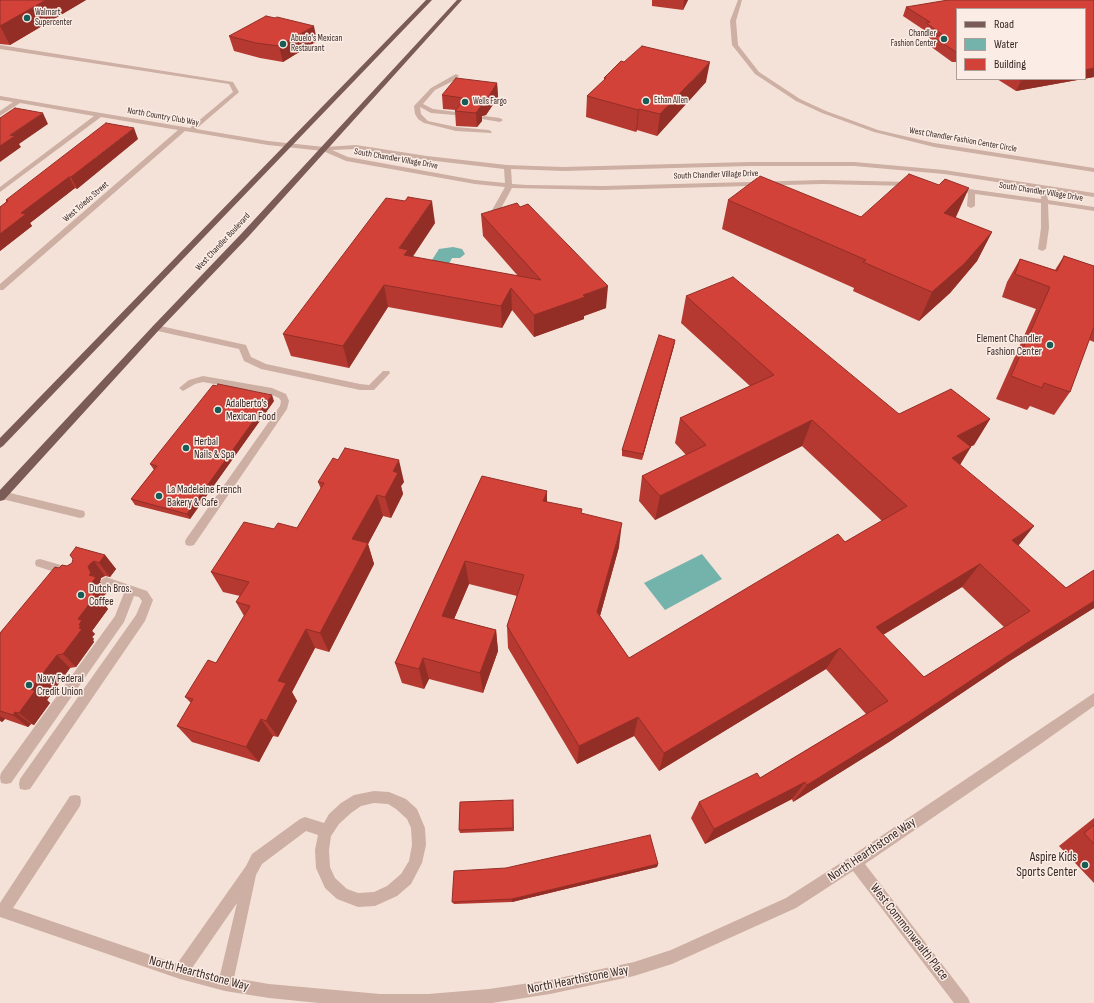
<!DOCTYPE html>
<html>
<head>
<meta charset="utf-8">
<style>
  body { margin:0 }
  #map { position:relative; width:1094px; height:1003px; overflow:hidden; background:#f4e2d8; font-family:"Sofia Sans Condensed",sans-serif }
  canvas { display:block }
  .legend { position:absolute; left:956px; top:8px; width:130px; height:72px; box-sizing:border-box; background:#fbede5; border:1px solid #ad9e99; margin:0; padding:5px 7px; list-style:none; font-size:12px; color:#372826 }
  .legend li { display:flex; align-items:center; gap:8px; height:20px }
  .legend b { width:20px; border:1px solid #ad9e99 }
</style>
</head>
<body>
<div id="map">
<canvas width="1094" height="1003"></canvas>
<ul class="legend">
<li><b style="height:5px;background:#7b5b55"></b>Road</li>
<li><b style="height:11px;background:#74b3ab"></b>Water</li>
<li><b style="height:11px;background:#d24238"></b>Building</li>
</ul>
</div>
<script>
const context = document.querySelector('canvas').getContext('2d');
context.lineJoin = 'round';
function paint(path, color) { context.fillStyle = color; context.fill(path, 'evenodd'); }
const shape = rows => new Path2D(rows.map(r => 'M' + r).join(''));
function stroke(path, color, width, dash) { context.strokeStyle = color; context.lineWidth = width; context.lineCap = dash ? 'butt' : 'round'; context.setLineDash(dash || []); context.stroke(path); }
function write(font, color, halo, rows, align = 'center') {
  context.font = font + ' "Sofia Sans Condensed",sans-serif'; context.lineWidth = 3; context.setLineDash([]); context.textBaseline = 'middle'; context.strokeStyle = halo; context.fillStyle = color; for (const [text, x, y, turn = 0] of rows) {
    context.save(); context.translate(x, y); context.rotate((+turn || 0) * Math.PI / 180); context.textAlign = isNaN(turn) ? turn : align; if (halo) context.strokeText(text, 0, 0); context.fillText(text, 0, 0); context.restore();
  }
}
const water = shape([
  [453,247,462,249,465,254,460,258,452,258,448,266,430,263,439,249],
  [702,554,722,579,665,610,644,583]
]);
const minor = shape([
  [738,0,742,0,736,21,738,45,759,72,800,99,826,111,878,130,934,143,1094,168,1094,172,934,147,874,132,822,113,796,101,755,74,732,45,730,21,738,0],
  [0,45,233,82,239,92,238,93,196,129,268,141,324,147,356,145,427,156,507,165,563,167,749,162,854,162,944,170,1094,193,1094,197,944,174,854,166,749,166,563,171,511,169,512,184,527,185,603,186,822,180,911,182,914,184,911,186,822,184,603,190,512,188,499,212,495,214,491,212,505,187,475,184,346,161,323,151,268,145,185,131,3,290,0,290,0,284,178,130,101,117,0,192,0,187,94,116,20,103,0,116,0,111,13,102,0,100,0,96,190,128,233,92,229,84,0,49,0,45],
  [356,149,427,160,504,169,505,183,475,180,348,157,332,150,356,149],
  [456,74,459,76,455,80,435,90,423,104,433,109,464,113,467,115,466,116,431,113,420,107,421,114,428,121,456,127,489,130,492,132,491,133,456,131,424,123,418,119,415,114,414,106,431,88,456,74],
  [484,116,500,118,503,120,500,122,482,119,482,117,484,116],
  [955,187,1041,199,1041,195,1044,193,1047,195,1048,200,1094,207,1094,211,1048,204,1049,228,1046,249,1042,251,1038,249,1041,228,1041,203,975,194,975,206,971,208,967,206,968,193,953,190,953,188,955,187],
  [156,325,246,345,251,357,266,364,360,384,369,385,383,371,389,371,390,373,374,390,360,390,261,369,244,361,239,349,153,330,152,328,153,326,156,325],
  [203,376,272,388,286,394,289,401,287,409,194,545,190,546,186,545,185,542,186,539,280,406,281,401,279,398,270,394,203,382,195,384,183,391,179,388,189,380,203,376],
  [2,491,80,510,84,511,85,514,84,517,80,518,2,499,0,498,0,492,2,491],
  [40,559,71,568,72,571,71,574,67,576,36,566,35,563,36,560,40,559],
  [106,577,147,591,153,600,145,621,30,789,25,790,20,789,19,784,20,779,136,615,142,601,139,597,134,596,124,622,11,783,6,784,1,783,0,777,1,773,115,616,124,593,102,585,101,582,102,579,106,577],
  [1094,693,1094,706,1039,745,865,864,968,998,970,1003,954,1003,853,871,796,908,672,964,634,976,550,994,492,1003,319,1003,269,998,225,991,180,979,0,917,0,903,70,796,75,795,80,796,81,801,80,806,13,908,177,964,246,866,252,854,300,819,305,817,324,823,329,814,341,803,354,795,374,791,389,792,406,799,417,809,425,828,426,845,422,863,411,884,397,896,375,906,358,907,337,899,325,888,316,868,315,850,318,835,306,831,262,864,256,875,234,978,269,984,380,994,428,994,489,989,550,980,634,962,671,950,786,898,850,857,1094,693],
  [374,803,388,804,396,809,407,819,411,828,412,845,409,861,401,874,387,886,374,892,358,893,347,889,335,878,330,867,329,850,331,836,339,824,351,813,361,806,374,803],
  [237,903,220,975,192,968,237,903]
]);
const major = shape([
  [426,0,432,0,3,446,0,448,0,438,426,0],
  [457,0,462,0,248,237,159,330,4,500,0,501,0,490,153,326,242,233,457,0]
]);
const wall = shape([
  [0,0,86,0,10,45,0,44],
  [652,0,688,0,683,10,652,6],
  [1094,0,1094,77,1016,91,997,79,1085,79,957,9,957,62,952,62,930,46,932,40,923,33,924,30,903,16,906,7],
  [229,36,317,41,283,62,260,58,234,51],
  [604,78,706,82,657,136,637,130,636,132,586,117,587,96,604,81],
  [497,83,498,97,486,115,482,116,482,121,477,127,456,126,455,111,456,110,443,109,442,95],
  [138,139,77,189,75,188,30,223,32,226,0,251,0,207,6,202,6,200],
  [728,200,861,217,956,217,955,218,992,232,977,261,950,293,919,321,853,291,854,288,722,229],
  [481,214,606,308,584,316,584,319,534,337,512,310,502,328,388,307,349,368,291,356,283,334,435,223,412,257,518,276,483,236],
  [1064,256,1094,266,1094,342,1089,340,1070,392,1054,415,1030,406,1027,410,996,399,1036,309,1002,297,1007,282,1020,259,1055,270],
  [686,296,899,414,990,419,974,445,970,446,960,465,1018,546,1066,588,1094,570,1094,608,1008,662,889,742,793,802,792,799,705,844,691,818,699,802,760,778,866,714,826,669,659,771,634,736,577,764,508,648,507,626,517,596,469,584,454,619,496,630,498,651,483,693,429,679,424,689,402,683,395,663,482,476,547,502,582,513,619,547,600,616,629,658,845,542,882,521,802,446,655,520,639,501,642,476,686,455,675,443,680,418,750,386,681,323],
  [962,587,1004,627,924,677,883,635],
  [675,340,674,346,642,460,622,456,622,450],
  [274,401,190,519,135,505,131,499,154,470,150,464],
  [318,482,404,482,401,486,403,494,391,518,383,516,368,544,374,564,329,652,315,648,292,692,297,701,278,737,273,736,259,762,192,742,177,726,191,703,185,697,216,663,244,616,236,602,240,596,223,592,211,572,274,529,297,528,321,489],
  [105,555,116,569,110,577,105,576,101,578,100,582,108,591,104,596,107,599,104,604,108,609,92,631,95,634,92,637,94,639,93,640,94,642,76,667,70,668,47,700,50,703,34,725,31,724,28,727,5,719,2,722,0,721,0,633,59,568,67,566],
  [513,800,514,831,460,833,459,830],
  [1094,818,1094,883,1059,846],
  [658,864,657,867,512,902,454,904,452,902]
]);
const shadedWall = shape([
  [46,0,86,0,10,45,0,26],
  [684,0,688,0,683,10],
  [314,26,317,41,283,62,279,46],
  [710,62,706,82,657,136,660,114],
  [1094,68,1094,77,1016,91,1021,81,1033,79,1085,79,1085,70],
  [497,83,498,97,486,115,482,116,482,121,477,127,476,113,480,102],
  [639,109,637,130,636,132,638,110],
  [43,113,48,124,19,144,21,147,0,162,0,146,10,135],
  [134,128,138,139,77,189,71,177],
  [69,177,75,188,30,223,32,226,0,251,0,234,21,213],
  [969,188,956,217,931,242,944,213],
  [432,201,435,223,410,261,411,272,399,248],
  [992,232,977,261,950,293,919,321,932,292],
  [384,285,388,307,349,368,343,346],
  [608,286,606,308,584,316,584,319,534,337,534,315,583,295],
  [511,288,512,310,502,328,501,306],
  [675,340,674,346,642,460,643,454],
  [272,395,274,401,190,519,187,514],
  [990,419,974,445,942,461,957,436],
  [812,420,802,446,655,520,660,496],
  [971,447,955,473,952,458],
  [399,460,404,482,401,486,403,494,391,518,385,497,393,471],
  [547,491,547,515,543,501],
  [377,495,383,516,368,544,374,564,329,652,320,633,352,539],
  [622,523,619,547,595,634,597,612],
  [1034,526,1015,550,1012,540],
  [105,555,116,569,110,577,99,563],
  [94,561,105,576,101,578,100,582,108,591,104,596,107,599,104,604,108,609,92,631,95,634,92,637,94,639,93,640,94,642,76,667,63,654,79,628,78,619,90,593,91,584,88,567,90,564],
  [465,561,469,584,446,638,442,616],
  [980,564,962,587,861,648,876,627],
  [1094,601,1094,608,1008,662,889,742,793,802,807,785,1030,641],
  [306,629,315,648,292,692,297,701,278,737,266,721,278,681],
  [496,630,498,651,483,693,480,673],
  [840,648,826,669,659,771,664,753],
  [57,655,70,668,47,700,50,703,34,725,19,713,31,689],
  [423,658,429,679,424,689,419,669],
  [15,712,31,724,28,727,13,715],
  [0,716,5,719,2,722,0,720],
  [638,717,634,736,577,764,579,746],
  [261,719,273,736,259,762,246,747],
  [805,782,792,799,705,844,714,829],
  [658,864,657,867,512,902,512,899]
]);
const building = shape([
  [0,0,46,0,0,26,0,0],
  [948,0,1094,0,1094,68,1085,70,1085,9,957,9,957,52,956,52,933,37,943,35,926,23,930,22,906,7,948,0],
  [266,16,275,18,277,17,314,26,279,46,256,43,229,36,266,16],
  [642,46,710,62,660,114,639,109,638,110,587,96,606,78,604,78,621,61,624,62,642,46],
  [456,78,497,83,486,101,480,102,480,105,481,106,476,113,455,111,461,103,467,102,467,100,463,98,442,95,456,78],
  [1018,79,1033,79,1021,81,1018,79],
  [15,108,43,113,10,135,15,136,0,146,0,118,15,108],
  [106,123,134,128,71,177,69,177,21,213,26,214,0,234,0,207,8,201,6,200,106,123],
  [909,174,939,185,945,179,969,188,944,213,992,232,964,264,932,292,863,262,866,260,728,200,760,176,861,217,909,174],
  [408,197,432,201,399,248,408,250,404,255,541,280,481,214,517,203,520,207,528,204,608,286,583,295,585,297,534,315,511,288,501,306,384,285,343,346,283,334,386,198,405,201,408,197],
  [1064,256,1094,266,1094,327,1070,392,1044,383,1042,388,1011,376,1050,287,1015,274,1020,259,1057,271,1064,256],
  [733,277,899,414,951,389,990,419,957,436,971,447,952,458,1034,526,1012,540,1066,588,1094,570,1094,601,1030,641,907,723,807,785,805,782,714,829,699,802,757,773,760,778,888,701,840,648,664,753,638,717,579,746,507,626,524,575,465,561,442,616,496,630,480,673,423,658,419,669,395,663,482,476,547,491,543,501,582,509,581,513,622,523,597,612,629,658,838,534,845,542,907,506,812,420,660,496,642,476,706,445,680,418,774,375,686,296,733,277],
  [980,564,1030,611,924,677,876,627,980,564],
  [659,335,675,340,643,454,622,450,659,335],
  [218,384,272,395,187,514,131,499,157,466,150,464,213,385,217,386,218,384],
  [345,448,399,460,393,471,398,473,385,497,377,495,352,539,368,543,320,633,306,629,278,681,286,683,266,721,261,719,246,747,177,726,193,699,185,697,208,660,216,663,250,606,236,602,249,582,211,572,244,522,274,529,278,523,297,528,324,483,318,482,333,458,338,460,345,448],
  [76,547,105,555,99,563,94,561,90,564,88,567,91,573,89,575,96,577,91,584,96,585,90,593,96,595,78,619,82,620,79,625,81,625,79,628,82,629,63,654,57,655,31,689,35,691,19,713,15,712,13,715,0,711,0,633,55,567,59,568,62,565,67,566,72,563,73,559,70,555,76,547],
  [513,800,513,828,459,830,460,802,513,800],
  [1094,825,1094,844,1084,833,1094,825],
  [650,835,658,864,512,899,452,902,454,871,506,868,650,835]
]);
const markers = [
  [27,18,4,"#175c55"],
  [944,39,4,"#175c55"],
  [283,44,4,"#175c55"],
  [646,101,4,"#175c55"],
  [465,102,4,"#175c55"],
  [1050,345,4,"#175c55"],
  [218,410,4,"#175c55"],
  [186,448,4,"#175c55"],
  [159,496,4,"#175c55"],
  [81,595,4,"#175c55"],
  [29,685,4,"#175c55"],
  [1085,865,4,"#175c55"]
];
const farPoinames = [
  ["Walmart",35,13],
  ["Supercenter",35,23],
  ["Chandler",936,34,"right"],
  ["Fashion Center",936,44,"right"],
  ["Abuelo's Mexican",291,39],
  ["Restaurant",291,49],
  ["Ethan Allen",654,101],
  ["Wells Fargo",473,102]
];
const farStreetnames = [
  ["North Country Club Way",163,117,10],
  ["West Chandler Fashion Center Circle",963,140,10],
  ["South Chandler Village Drive",396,159,10],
  ["South Chandler Village Drive",716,175,-2],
  ["South Chandler Village Drive",1041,192,9],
  ["West Toledo Street",86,202,-41],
  ["West Chandler Boulevard",223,242,-47]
];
const poiNames = [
  ["Element Chandler",1042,339,"right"],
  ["Fashion Center",1042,352,"right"],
  ["Adalberto’s",226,404],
  ["Mexican Food",226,417],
  ["Herbal",194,442],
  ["Nails & Spa",194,455],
  ["La Madeleine French",167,490],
  ["Bakery & Cafe",167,503],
  ["Dutch Bros.",89,589],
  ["Coffee",89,602],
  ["Navy Federal",37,679],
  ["Credit Union",37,692]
];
const nearStreetnames = [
  ["North Hearthstone Way",872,850,-34],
  ["West Commonwealth Place",909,932,52],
  ["North Hearthstone Way",199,974,15],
  ["North Hearthstone Way",578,980,-11]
];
const nearPoinames = [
  ["Aspire Kids",1077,858],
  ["Sports Center",1077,873]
];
paint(water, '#74b3ab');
paint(minor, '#cdafa3');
paint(major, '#7b5b55');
paint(wall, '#b53930');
paint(shadedWall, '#932e27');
paint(building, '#d24238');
stroke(building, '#932e27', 1);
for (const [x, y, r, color] of markers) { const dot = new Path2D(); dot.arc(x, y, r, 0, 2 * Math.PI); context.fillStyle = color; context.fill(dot); stroke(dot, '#fbede5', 1.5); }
write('9px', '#372826', '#fbede5', farPoinames, 'left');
write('9px', '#372826', '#fbede5', farStreetnames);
write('11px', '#372826', '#fbede5', poiNames, 'left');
write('13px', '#372826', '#fbede5', nearStreetnames);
write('13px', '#372826', '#fbede5', nearPoinames, 'right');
</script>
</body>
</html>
